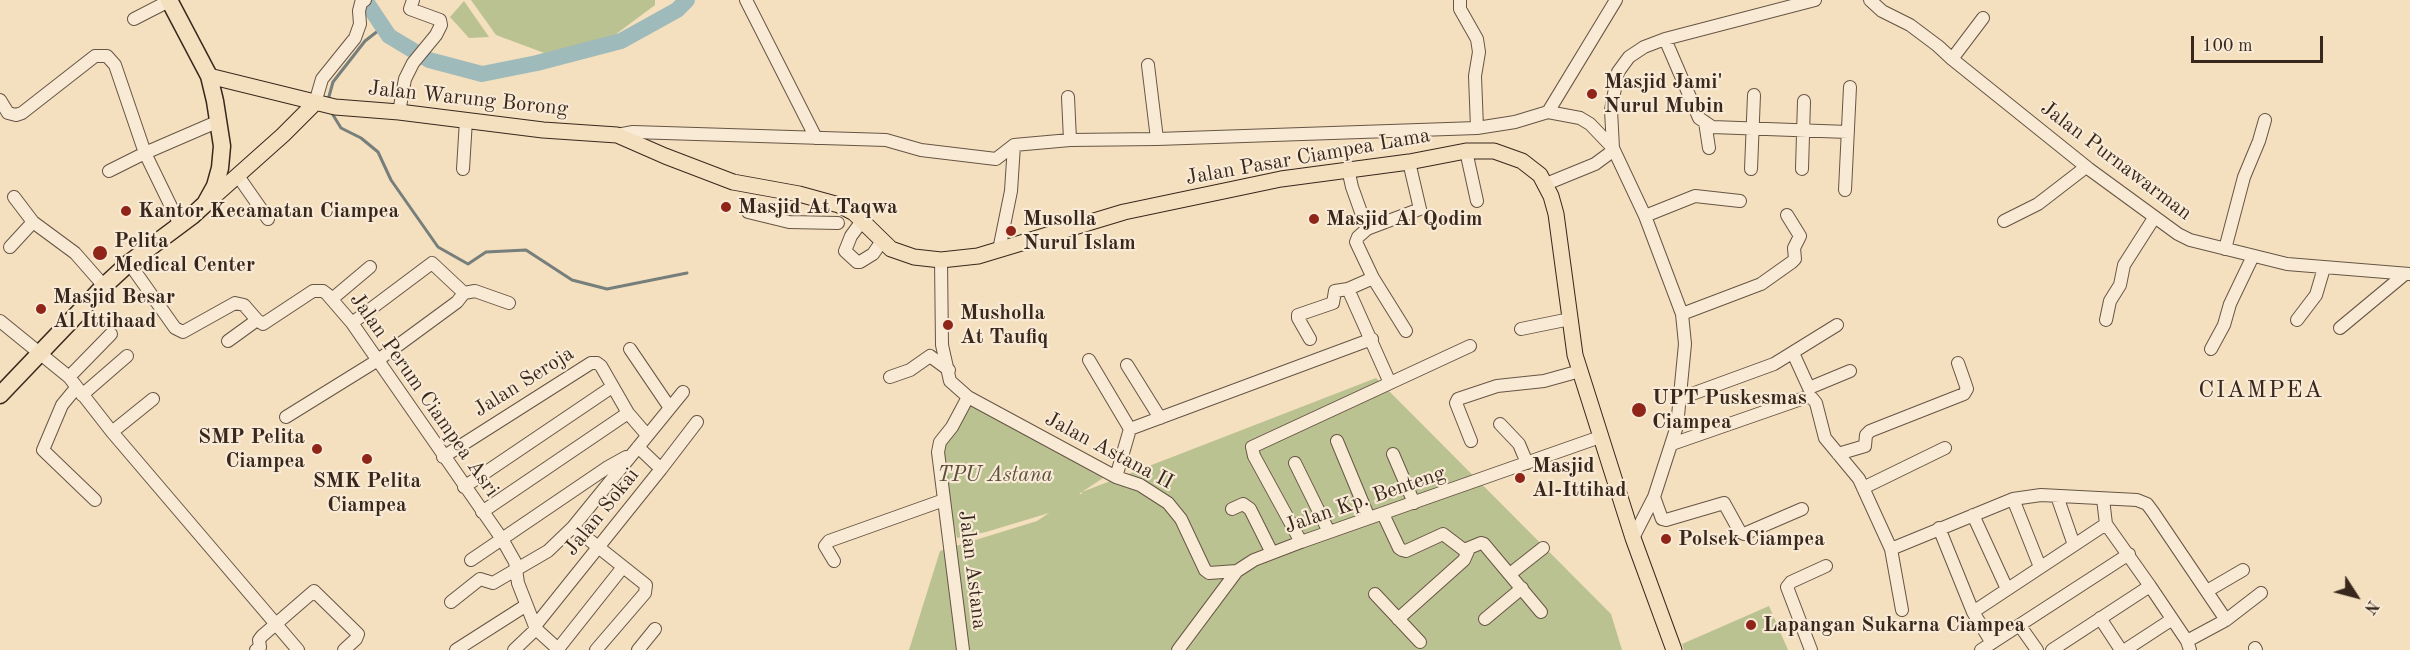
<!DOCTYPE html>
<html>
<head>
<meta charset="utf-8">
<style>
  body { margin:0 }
  #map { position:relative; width:2410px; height:650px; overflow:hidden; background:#f4dfbe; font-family:"Old Standard TT",serif }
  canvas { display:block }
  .north { position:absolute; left:2326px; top:566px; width:60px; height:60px; -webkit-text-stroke:4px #f8ead5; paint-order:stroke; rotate:126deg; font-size:16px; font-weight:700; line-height:24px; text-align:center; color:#38271d }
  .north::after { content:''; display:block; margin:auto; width:21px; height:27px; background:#38271d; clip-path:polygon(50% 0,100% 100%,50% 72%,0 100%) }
  .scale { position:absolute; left:2191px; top:36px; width:132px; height:27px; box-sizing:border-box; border:3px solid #38271d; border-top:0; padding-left:8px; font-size:18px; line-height:21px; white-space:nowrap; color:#38271d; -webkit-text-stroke:4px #f8ead5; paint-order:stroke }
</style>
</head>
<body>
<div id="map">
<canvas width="2410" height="650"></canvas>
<div class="north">N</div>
<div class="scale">100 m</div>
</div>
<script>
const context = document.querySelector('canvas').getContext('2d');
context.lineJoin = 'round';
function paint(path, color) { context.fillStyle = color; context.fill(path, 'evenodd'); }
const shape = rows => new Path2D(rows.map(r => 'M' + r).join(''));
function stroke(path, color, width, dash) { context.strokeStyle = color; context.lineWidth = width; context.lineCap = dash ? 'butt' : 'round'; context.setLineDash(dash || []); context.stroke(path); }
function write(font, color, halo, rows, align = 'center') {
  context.font = font + ' "Old Standard TT",serif'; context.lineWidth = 4.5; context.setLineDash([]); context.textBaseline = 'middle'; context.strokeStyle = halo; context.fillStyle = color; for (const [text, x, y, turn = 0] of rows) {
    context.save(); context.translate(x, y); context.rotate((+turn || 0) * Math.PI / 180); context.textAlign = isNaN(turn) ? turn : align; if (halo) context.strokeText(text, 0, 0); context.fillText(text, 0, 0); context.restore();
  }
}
const green = shape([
  [471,0,655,0,655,5,600,46,547,54,496,35],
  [464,1,489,37,469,38,450,17],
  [1376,378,1611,614,1622,650,909,650,940,551,1037,521,1049,513,986,532,957,538,943,478,942,450,971,403,1001,418,1103,478,1079,494,1082,494,1082,492],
  [1769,606,1788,650,1684,650,1682,644]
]);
const stream = shape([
  [328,100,333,82,365,41,383,27],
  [330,110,341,128,361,138,378,152,391,180,438,247,468,264,486,252,526,250,572,280,607,289,687,273]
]);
const river = shape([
  [365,0,389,36,429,60,482,74,537,63,621,41,677,10,687,0]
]);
const minor = shape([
  [746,0,816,138],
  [1460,0,1460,9,1477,39,1479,52,1475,76,1477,128],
  [1870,0,1882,11,1910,25,1938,46,1952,59,2089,169,2178,234,2190,240,2287,264,2410,274],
  [134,19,171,0],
  [1665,39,1699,118,1712,127,1848,132],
  [1952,59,1983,18],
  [1148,65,1157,139],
  [1068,97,1070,140],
  [0,100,8,113,16,115,22,113,95,56,107,56,115,65,145,153,180,225],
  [315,103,322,79,355,38,360,24,359,11,361,3,365,0],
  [399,112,405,79,413,63,436,35,441,25,440,20,410,9,413,0],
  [1548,112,1616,0],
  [1705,122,1709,148],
  [617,135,633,132,886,140,921,150,996,159,1014,145,1070,140,1157,139,1477,128,1515,122,1548,112,1580,118,1590,124,1613,148],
  [1466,151,1477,201],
  [463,169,466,120],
  [1348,169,1352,187,1367,229],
  [1751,169,1754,95],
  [1802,169,1804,101],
  [109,171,145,153,219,121],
  [238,176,268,219],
  [1546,184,1595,164,1614,150],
  [1845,190,1850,87],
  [14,197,33,222,75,253,104,286],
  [748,212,789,222,838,223],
  [1645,216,1695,196,1740,201],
  [862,221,851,236,845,251,857,262,860,262,873,254,882,241],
  [2004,221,2038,204,2086,167],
  [10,247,33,222],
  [2225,249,2244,177,2259,141,2265,120],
  [999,250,1011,191,1014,145],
  [941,260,942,345,950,381,968,397,1116,477,1140,485,1168,503,1181,519,1205,570,1209,573,1237,571],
  [129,263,175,328,183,332,235,303,244,305,257,320,263,324,313,291,323,291,327,294,352,323,502,539,515,562,518,583,536,629,559,650],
  [1348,289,1390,383],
  [464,293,475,291,509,303],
  [332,299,370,267],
  [1682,314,1761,284,1792,262,1795,259,1794,248,1800,236,1787,215],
  [2106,320,2110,301,2120,285,2124,265,2154,218],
  [2297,320,2316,295,2324,268],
  [0,321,69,377,112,432,298,650],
  [2340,328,2405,274],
  [1521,329,1570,319],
  [1406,331,1373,278,1356,242,1358,237,1367,229,1420,209,1409,162],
  [1310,339,1298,318,1298,315,1333,303,1335,291,1348,289,1373,278],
  [228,341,257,320],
  [630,349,670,408],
  [2211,349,2224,325,2230,304,2253,256],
  [1793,353,1809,388,1850,371],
  [1089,360,1130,429,1116,477],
  [1127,365,1160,418],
  [69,377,111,334],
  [890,377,910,370,930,356,949,370],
  [76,388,62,405,43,450,95,500],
  [82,395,127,356],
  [1681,398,1774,364,1837,325],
  [286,417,378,360,457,302,464,293,432,263,352,323],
  [1500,424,1519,444,1527,463],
  [1130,429,1372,339],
  [112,432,153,399],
  [1337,441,1369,518],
  [1471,441,1456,403,1458,399,1497,386,1544,381,1580,371],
  [1672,444,1807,397,1812,398,1816,403,1825,438,1859,479,1891,549,2013,499,2041,495,2137,500,2147,504,2153,512,2226,620,2187,641],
  [638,447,661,469],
  [1393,454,1414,503],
  [1838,454,1865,446,1866,435,1870,431,1964,394,1967,389,1965,383,1958,363],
  [443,457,591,363,597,363,601,366,628,413,647,435],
  [1295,463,1329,532],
  [464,487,612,387],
  [1863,488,1945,448],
  [2057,496,2074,545],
  [1654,497,1662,519,1666,520,1724,503,1740,532,1744,534,1802,509],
  [2013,499,2040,567],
  [2103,499,2106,524,2150,586,2187,641,2190,650],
  [1232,509,1243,504,1250,509,1272,553],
  [482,512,628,413],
  [1383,514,1399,548,1402,550,1406,551,1443,534,1464,550,1481,543,1484,544,1541,612],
  [1973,515,2007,589],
  [573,527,646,585,645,593,596,650],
  [1939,528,1973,612,1992,643],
  [1633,538,1654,497,1677,426,1685,344,1682,314,1645,216,1613,148,1611,110,1618,72,1629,57,1644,47,1665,39,1815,0],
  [1301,542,1254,456,1252,447,1470,346],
  [1891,549,1902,610],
  [471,560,608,467,626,457],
  [834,561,825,546,829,541,944,500],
  [1510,574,1543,548],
  [2207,591,2243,570],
  [1375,594,1420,642],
  [451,602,480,579,493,583,548,551,573,527,683,392],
  [1973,612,2106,524],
  [2100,618,2121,650],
  [1398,619,1464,560,1468,551],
  [1485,619,1522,588],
  [2226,620,2261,593],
  [535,626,661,469,697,422],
  [2020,626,2037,650],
  [2255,648,2256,650],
  [558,649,623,567],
  [256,650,260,647,259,640,262,636,314,591,358,634,356,639,344,650],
  [456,650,525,606],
  [514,650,536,629],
  [638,650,655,629],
  [963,650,938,452,940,442,952,427,968,397],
  [1178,650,1237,571,1254,560,1301,542,1600,437],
  [1811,650,1787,587,1791,582,1826,566],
  [1981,650,2129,554],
  [2052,650,2150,586],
  [2125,650,2171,620]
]);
const major = shape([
  [209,76,335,107,399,112,543,130,617,135,665,156,733,182,799,194,839,205,854,213,891,249,914,257,941,260,978,256,1124,212,1281,179,1409,162,1466,151,1494,151,1522,161,1540,175,1551,196,1556,214,1575,355,1633,538,1674,650],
  [209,201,283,135,315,103]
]);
const highway = shape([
  [0,395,104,286,129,263,192,216,205,204,215,186,220,168,222,146,215,101,209,76,169,0]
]);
const markers = [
  [1592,94,6,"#8f2418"],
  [726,207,6,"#8f2418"],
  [126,211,6,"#8f2418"],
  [1314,219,6,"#8f2418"],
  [1011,231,6,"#8f2418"],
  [100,253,8,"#8f2418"],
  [41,309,6,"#8f2418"],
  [948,325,6,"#8f2418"],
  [1639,410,8,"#8f2418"],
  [317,449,6,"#8f2418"],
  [367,459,6,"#8f2418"],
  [1520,478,6,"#8f2418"],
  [1666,539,6,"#8f2418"],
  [1751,625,6,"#8f2418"]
];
const poiNames = [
  ["Masjid Jami'",1604,82],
  ["Nurul Mubin",1604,106],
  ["Masjid At Taqwa",738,207],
  ["Kantor Kecamatan Ciampea",138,211],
  ["Musolla",1023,219],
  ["Nurul Islam",1023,243],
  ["Masjid Al Qodim",1326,219],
  ["Pelita",114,241],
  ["Medical Center",114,265],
  ["Masjid Besar",53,297],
  ["Al Ittihaad",53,321],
  ["Musholla",960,313],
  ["At Taufiq",960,337],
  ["UPT Puskesmas",1652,398],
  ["Ciampea",1652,422],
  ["SMP Pelita",305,437,"right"],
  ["Ciampea",305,461,"right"],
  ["Masjid",1532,466],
  ["Al-Ittihad",1532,490],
  ["SMK Pelita",367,481,"center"],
  ["Ciampea",367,505,"center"],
  ["Polsek Ciampea",1678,539],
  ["Lapangan Sukarna Ciampea",1763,625]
];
const streetNames = [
  ["Jalan Warung Borong",468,99,6],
  ["Jalan Pasar Ciampea Lama",1308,157,-10],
  ["Jalan Purnawarman",2116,161,37],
  ["Jalan Seroja",524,382,-32],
  ["Jalan Perum Ciampea Asri",424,395,55],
  ["Jalan Astana II",1109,451,28],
  ["Jalan Kp. Benteng",1365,500,-19],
  ["Jalan Sokai",602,512,-51],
  ["Jalan Astana",972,570,83]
];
const parkNames = [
  ["TPU Astana",995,475]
];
const quarterNames = [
  ["CIAMPEA",2261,391]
];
paint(green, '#bbc291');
stroke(stream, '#767f7b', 3);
stroke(river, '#9fbaba', 16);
stroke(minor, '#675545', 14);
stroke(major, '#38271d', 17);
stroke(highway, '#38271d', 19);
stroke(minor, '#f8ead5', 12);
stroke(major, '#f4dfbe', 15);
stroke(highway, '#f4dfbe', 16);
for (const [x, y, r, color] of markers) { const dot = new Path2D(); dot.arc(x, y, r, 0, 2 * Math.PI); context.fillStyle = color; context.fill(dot); stroke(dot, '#f8ead5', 2); }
write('bold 21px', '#38271d', '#f8ead5', poiNames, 'left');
write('21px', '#38271d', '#f8ead5', streetNames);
write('italic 21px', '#594e3a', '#f8ead5', parkNames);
context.letterSpacing = '1.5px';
write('24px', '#38271d', '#f8ead5', quarterNames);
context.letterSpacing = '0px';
</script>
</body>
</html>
